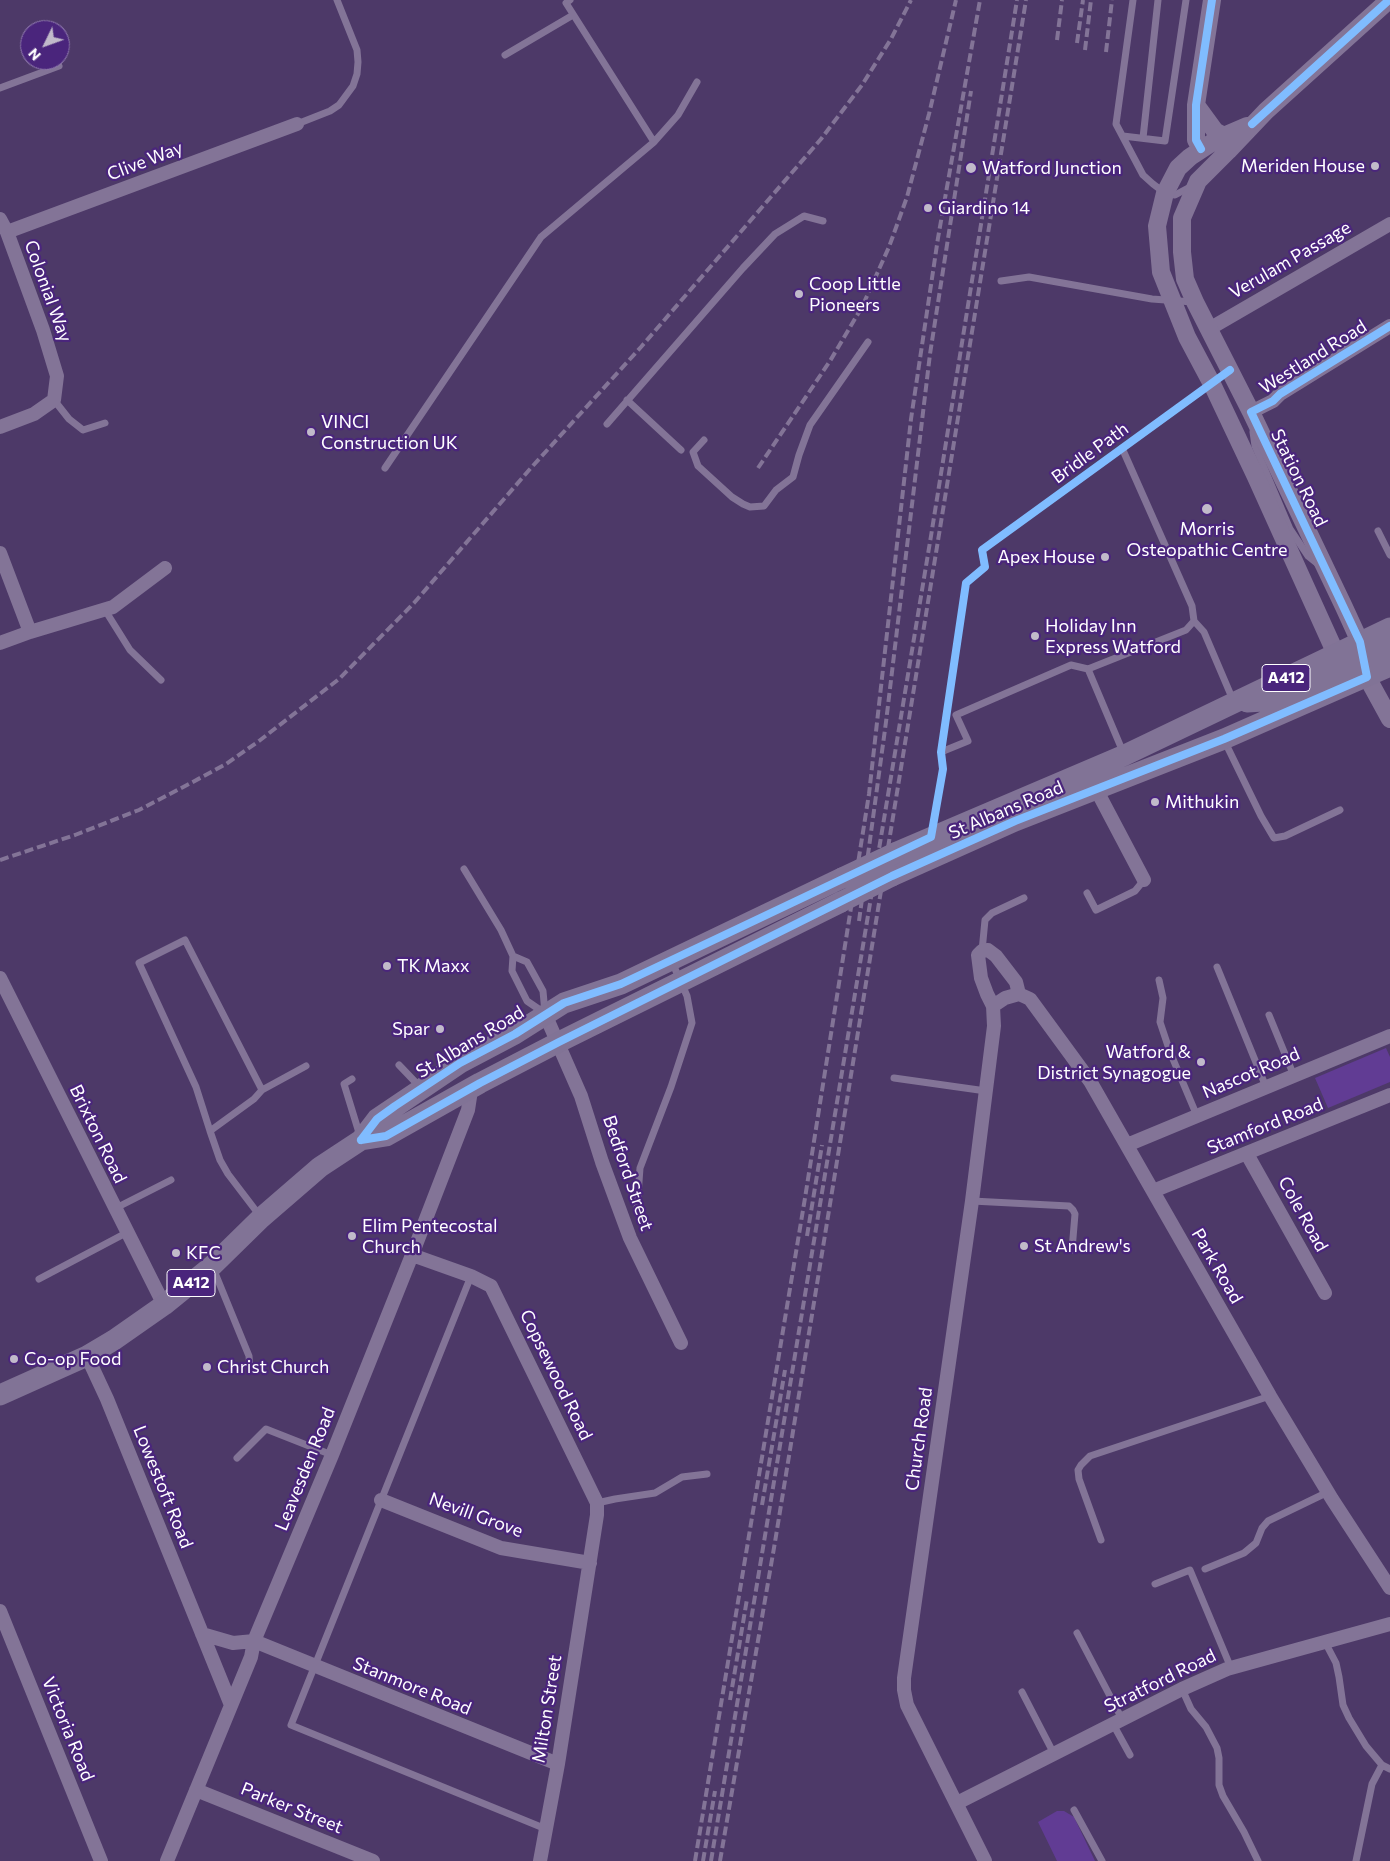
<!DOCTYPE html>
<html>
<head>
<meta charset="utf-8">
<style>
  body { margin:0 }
  #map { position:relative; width:1390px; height:1861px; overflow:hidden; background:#4d3968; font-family:Commissioner,sans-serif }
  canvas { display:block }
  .north { position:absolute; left:20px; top:20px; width:50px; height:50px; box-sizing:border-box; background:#4a257c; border:1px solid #927cb0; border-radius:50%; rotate:228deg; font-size:14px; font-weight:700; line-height:20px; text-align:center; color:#fff }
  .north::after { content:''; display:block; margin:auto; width:18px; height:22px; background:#c1baca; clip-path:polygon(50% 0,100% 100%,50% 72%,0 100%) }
</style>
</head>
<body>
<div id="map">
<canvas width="1390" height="1861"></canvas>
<div class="north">N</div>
</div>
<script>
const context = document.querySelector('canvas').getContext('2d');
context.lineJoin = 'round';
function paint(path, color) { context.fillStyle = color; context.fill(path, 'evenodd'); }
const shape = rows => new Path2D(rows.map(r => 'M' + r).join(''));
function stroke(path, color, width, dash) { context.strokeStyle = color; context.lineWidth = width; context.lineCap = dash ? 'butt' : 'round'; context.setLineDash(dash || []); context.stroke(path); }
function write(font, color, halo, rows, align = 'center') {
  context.font = font + ' Commissioner,sans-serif'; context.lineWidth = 4.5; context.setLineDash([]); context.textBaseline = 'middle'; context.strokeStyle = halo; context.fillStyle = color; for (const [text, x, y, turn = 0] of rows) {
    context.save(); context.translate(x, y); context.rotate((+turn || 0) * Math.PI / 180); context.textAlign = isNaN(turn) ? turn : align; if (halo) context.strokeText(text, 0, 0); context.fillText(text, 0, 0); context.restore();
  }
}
const green = shape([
  [1386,1048,1390,1057,1390,1082,1328,1108,1315,1078],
  [1057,1811,1064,1811,1074,1817,1095,1861,1057,1861,1038,1822]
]);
const service = shape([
  [570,0,566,3,654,142],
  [1133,0,1116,124,1143,175,1153,184,1165,193,1175,195,1192,186],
  [505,55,573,15],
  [0,88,59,66],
  [297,124,330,111,339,105,353,86,357,74,358,62,357,50,337,0],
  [1123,136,1165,141,1186,0],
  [1143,138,1158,0],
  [1001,281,1029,277,1152,299,1193,302],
  [54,400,69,419,83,430,105,423],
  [627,400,681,450],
  [607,424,743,268,775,234,804,216,823,221],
  [1253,432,1255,446,1290,529,1308,556,1318,564],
  [704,440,693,452,698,466,732,497,743,504,750,507,764,506,776,490,793,477,799,455,810,425,868,342],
  [385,468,541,237,654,142,678,115,697,82],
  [1378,531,1390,555],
  [985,567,982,550,1211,384],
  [105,610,130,650,161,680],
  [1194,621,1204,632,1233,700],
  [1088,669,1123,752],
  [1225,742,1261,816,1274,838,1285,836,1340,810],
  [941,752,968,741,956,715,1071,665,1088,669,1186,630,1194,621,1192,606,1122,448],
  [464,869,501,930,513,956,512,971,527,1001,543,1012],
  [1087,893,1096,910,1135,891,1144,880],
  [982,951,985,920,992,913,1024,898],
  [513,956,527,962,532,971,543,991,545,1013],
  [1217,967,1266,1087],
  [1159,980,1163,998,1160,1022,1170,1052,1197,1116],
  [1269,1015,1294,1076],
  [399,1065,421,1088],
  [894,1078,986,1091],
  [352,1079,344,1084,360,1136],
  [210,1131,196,1087,139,963,185,940,262,1090],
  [972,1201,1069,1206,1073,1210,1075,1214,1072,1250],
  [114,1209,171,1180],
  [637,1209,640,1168,671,1087,692,1023,687,996,672,962],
  [260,1216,228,1174,220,1160,210,1131,254,1099,262,1090,306,1066],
  [213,1268,249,1356,250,1368],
  [471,1276,291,1725,546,1829],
  [39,1279,126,1233],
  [237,1458,266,1429,332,1455],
  [597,1503,615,1499,655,1493,682,1477,707,1474],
  [1101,1540,1079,1479,1078,1470,1081,1465,1090,1456,1270,1396],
  [1205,1569,1244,1553,1256,1543,1262,1528,1268,1521,1328,1492],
  [1155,1584,1190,1570,1231,1668],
  [1077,1633,1122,1719],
  [1325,1642,1336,1663,1339,1677,1343,1705,1349,1718,1366,1746,1382,1765,1390,1769],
  [1182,1689,1191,1709,1206,1727,1217,1748,1219,1758,1219,1785,1223,1796,1244,1832,1258,1861],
  [1022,1692,1054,1754],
  [1113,1724,1130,1755],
  [1074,1810,1102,1861],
  [1356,1861,1372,1784,1382,1765]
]);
const minor = shape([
  [0,219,7,232,43,330,57,376,54,400,34,414,0,427],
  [7,232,297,124],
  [1209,329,1390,224],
  [1251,412,1273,401,1280,394,1390,326],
  [0,553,30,632],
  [0,643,30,632,113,607,165,568],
  [1096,789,1144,880],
  [0,978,164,1305],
  [993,1006,1005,998,1019,994,1030,999,1090,1081,1270,1396,1332,1499,1390,1588],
  [545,1014,581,1096,602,1162,630,1238,681,1343],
  [1127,1145,1390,1036],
  [1247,1154,1325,1293],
  [1153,1191,1390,1095],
  [412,1255,471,1276,491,1286,597,1503,597,1515,558,1764,540,1861],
  [87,1356,107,1399,231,1705],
  [381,1500,501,1548,590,1563],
  [0,1611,101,1861],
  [202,1634,233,1643,254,1641,558,1764],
  [196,1790,373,1861],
  [957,1803,1182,1689,1227,1669,1390,1624],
  [167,1861,251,1657,254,1641,332,1455,412,1255,468,1110,470,1097,467,1090],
  [985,1861,907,1705,904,1690,904,1678,972,1201,994,1026,993,1006,987,994,981,978,978,955,982,951,988,950,996,956,1016,982,1019,994]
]);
const tertiary = shape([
  [1389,0,1266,111,1228,151,1198,181,1182,218,1182,252,1185,279,1195,302,1251,412,1344,607,1360,642,1367,677,1390,719],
  [1196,105,1215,131,1224,136],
  [1247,126,1219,138,1190,157,1178,168,1165,193,1157,226,1161,272,1187,337,1212,384,1256,477,1336,654,1347,662],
  [1201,149,1196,140,1196,105,1212,0]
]);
const primary = shape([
  [1247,702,1280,700,1332,674,1390,649],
  [895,853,1125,755,1390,628],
  [892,876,1015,821,1224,739,1390,666],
  [361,1140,386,1136,480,1083,559,1042,841,902],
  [0,1395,87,1356,114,1340,164,1305,212,1266,261,1218,320,1167,361,1140,377,1119,460,1063,515,1034,564,1003,621,984,842,878]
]);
const rail = shape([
  [1057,40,1062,0],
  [1077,43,1083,0],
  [1085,50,1091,0],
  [1106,52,1112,0],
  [758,468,830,361,862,307,889,247,907,197,929,114,956,0],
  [0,860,75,835,139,810,189,784,226,764,259,741,339,679,414,603,530,469,641,347,821,139,862,85,891,39,911,0],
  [859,921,886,722,930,354,971,91],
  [807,1236,822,1145],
  [762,1505,785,1370],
  [730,1700,747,1599],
  [695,1861,805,1198,869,794,911,419,938,238,980,0],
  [703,1861,715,1791],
  [711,1861,931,536,1017,0],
  [720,1861,775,1542,1026,0]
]);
const primaryBridge = shape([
  [842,878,895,853],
  [841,902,892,876]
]);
const cycleway = shape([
  [1252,124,1389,0],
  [1201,149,1196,140,1196,105,1212,0],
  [361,1140,386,1136,480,1083,559,1042,892,876,1015,821,1224,739,1367,677,1360,642,1251,412,1273,401,1280,394,1390,326],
  [361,1140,377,1119,395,1106,460,1063,515,1034,564,1003,621,984,931,837,943,769,941,752,966,583,985,567,982,550,1230,370]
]);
const markers = [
  [1375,166,5,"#c1baca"],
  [971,168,6,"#c1baca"],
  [928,208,5,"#c1baca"],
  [799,294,5,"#c1baca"],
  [311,432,5,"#c1baca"],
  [1207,509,6,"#c1baca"],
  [1105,557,5,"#c1baca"],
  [1035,636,5,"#c1baca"],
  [1155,802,5,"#c1baca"],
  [387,966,5,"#c1baca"],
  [440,1029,5,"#c1baca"],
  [1201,1062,5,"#c1baca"],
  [352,1236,5,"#c1baca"],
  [1024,1246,5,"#c1baca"],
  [176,1253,5,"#c1baca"],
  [14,1359,5,"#c1baca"],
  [207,1367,5,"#c1baca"]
];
const shields = [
  [1286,678,48],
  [191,1283,48]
];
const shieldNames = [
  ["A412",1286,678],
  ["A412",191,1283]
];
const streetNames = [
  ["Clive Way",145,161,-21],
  ["Verulam Passage",1290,260,-30],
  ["Colonial Way",48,291,70],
  ["Westland Road",1313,357,-32],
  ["Bridle Path",1090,453,-36],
  ["Station Road",1299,478,64],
  ["St Albans Road",1006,810,-23],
  ["St Albans Road",470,1042,-31],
  ["Nascot Road",1251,1073,-23],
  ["Stamford Road",1265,1126,-22],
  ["Brixton Road",98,1134,64],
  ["Bedford Street",628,1173,71],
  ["Cole Road",1303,1214,61],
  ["Park Road",1217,1266,60],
  ["Copsewood Road",556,1375,64],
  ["Church Road",919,1439,-82],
  ["Leavesden Road",305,1469,-68],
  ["Lowestoft Road",163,1487,68],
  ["Nevill Grove",476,1515,20],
  ["Stratford Road",1160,1681,-26],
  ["Stanmore Road",412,1686,22],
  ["Milton Street",547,1709,-81],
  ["Victoria Road",68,1729,68],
  ["Parker Street",292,1808,22]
];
const poiNames = [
  ["Meriden House",1365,166,"right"],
  ["Watford Junction",982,168],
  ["Giardino 14",938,208],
  ["Coop Little",809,284],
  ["Pioneers",809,305],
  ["VINCI",321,422],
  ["Construction UK",321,443],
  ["Morris",1207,529,"center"],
  ["Osteopathic Centre",1207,550,"center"],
  ["Apex House",1095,557,"right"],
  ["Holiday Inn",1045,626],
  ["Express Watford",1045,647],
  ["Mithukin",1165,802],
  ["TK Maxx",397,966],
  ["Spar",430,1029,"right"],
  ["Watford &",1191,1052,"right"],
  ["District Synagogue",1191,1073,"right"],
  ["Elim Pentecostal",362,1226],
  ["Church",362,1247],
  ["St Andrew's",1034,1246],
  ["KFC",186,1253],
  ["Co-op Food",24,1359],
  ["Christ Church",217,1367]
];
paint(green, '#613c94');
stroke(service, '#837497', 7);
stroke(minor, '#837497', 14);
stroke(tertiary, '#837497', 18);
stroke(primary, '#817396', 21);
stroke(rail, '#837497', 4, [9, 4]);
stroke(primaryBridge, '#817396', 21);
stroke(cycleway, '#80bcff', 8);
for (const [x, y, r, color] of markers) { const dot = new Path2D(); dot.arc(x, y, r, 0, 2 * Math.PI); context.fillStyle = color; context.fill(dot); stroke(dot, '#4a257c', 2); }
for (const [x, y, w] of shields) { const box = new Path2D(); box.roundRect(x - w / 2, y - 13.5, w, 27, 4); context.fillStyle = '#4a257c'; context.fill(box); stroke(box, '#fff', 1); }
write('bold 16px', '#fff', null, shieldNames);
write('18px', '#fff', '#4a257c', streetNames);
write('18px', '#fff', '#4a257c', poiNames, 'left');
</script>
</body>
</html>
